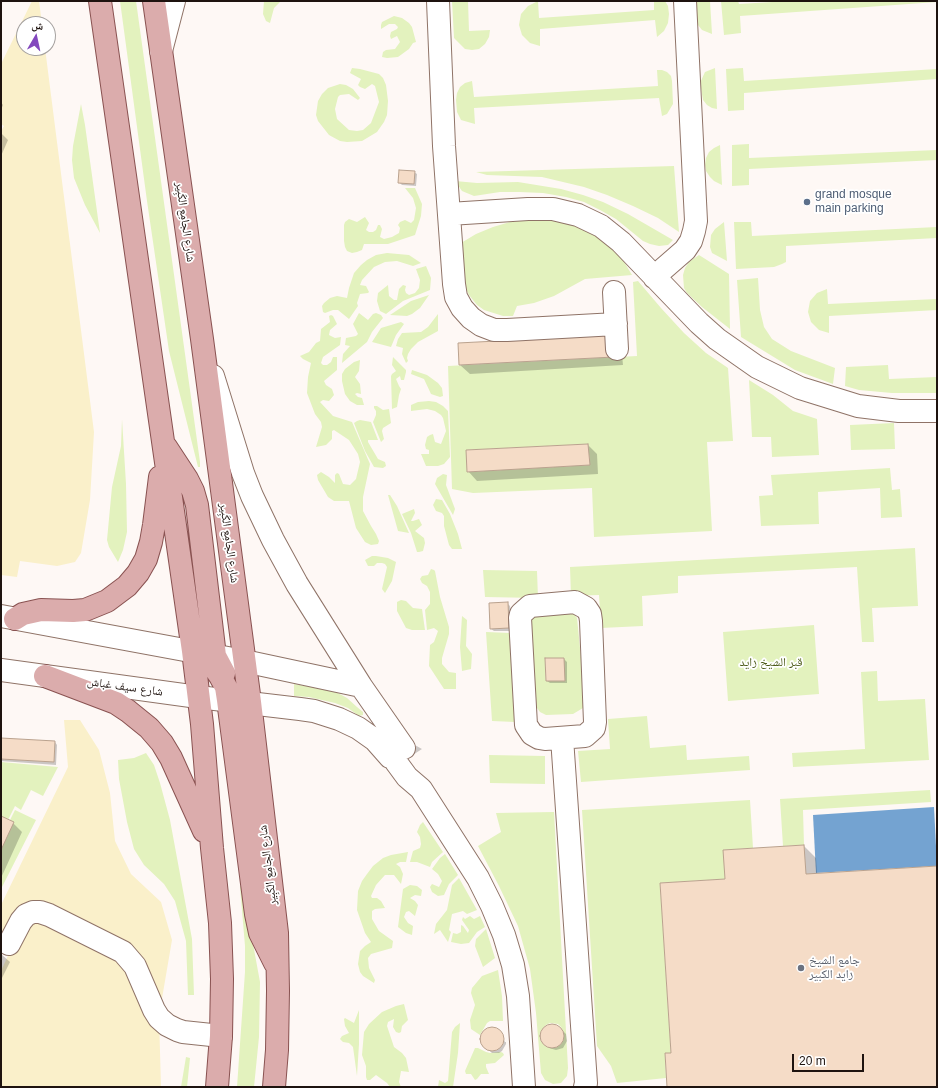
<!DOCTYPE html>
<html>
<head>
<meta charset="utf-8">
<style>
  body { margin:0 }
  #map { position:relative; width:938px; height:1088px; overflow:hidden; background:#fef8f5; font-family:Arial,"Noto Naskh Arabic",sans-serif }
  canvas { display:block }
  .frame { position:absolute; inset:0; border:2px solid #1e130f; pointer-events:none }
  .north { position:absolute; left:16px; top:16px; width:40px; height:40px; box-sizing:border-box; background:#fff; border:1px solid #a5a19f; border-radius:50%; rotate:9deg; font-size:11px; font-weight:700; line-height:16px; text-align:center; color:#1e130f }
  .north::after { content:''; display:block; margin:auto; width:14px; height:18px; background:#8348be; clip-path:polygon(50% 0,100% 100%,50% 72%,0 100%) }
  .scale { position:absolute; left:792px; top:1054px; width:72px; height:18px; box-sizing:border-box; border:2px solid #1e130f; border-top:0; padding-left:5px; font-size:12px; line-height:14px; white-space:nowrap; color:#1e130f; -webkit-text-stroke:3px #fff; paint-order:stroke }
</style>
</head>
<body>
<div id="map">
<canvas width="938" height="1088"></canvas>
<div class="frame"></div>
<div class="north">ش</div>
<div class="scale">20 m</div>
</div>
<script>
const context = document.querySelector('canvas').getContext('2d');
context.lineJoin = 'round';
function paint(path, color) { context.fillStyle = color; context.fill(path, 'evenodd'); }
const shape = rows => new Path2D(rows.map(r => 'M' + r).join(''));
function stroke(path, color, width, dash) { context.strokeStyle = color; context.lineWidth = width; context.lineCap = dash ? 'butt' : 'round'; context.setLineDash(dash || []); context.stroke(path); }
function write(font, color, halo, rows, align = 'center') {
  context.font = font + ' Arial,"Noto Naskh Arabic",sans-serif'; context.lineWidth = 3.5; context.setLineDash([]); context.textBaseline = 'middle'; context.strokeStyle = halo; context.fillStyle = color; for (const [text, x, y, turn = 0] of rows) {
    context.save(); context.translate(x, y); context.rotate((+turn || 0) * Math.PI / 180); context.textAlign = isNaN(turn) ? turn : align; if (halo) context.strokeText(text, 0, 0); context.fillText(text, 0, 0); context.restore();
  }
}
const green = shape([
  [120,1,136,1,200,462,200,467,198,467,169,351,147,201],
  [264,1,281,1,274,8,270,23,266,21,263,14],
  [452,1,468,1,469,31,490,30,489,37,485,44,479,49,472,50,465,49,454,38],
  [538,1,539,18,654,10,654,1,665,1,668,6,669,14,668,23,664,31,657,37,655,20,540,29,540,46,530,43,522,35,519,25,521,14,528,6],
  [697,1,710,1,712,34,702,30,698,25,695,8],
  [721,1,738,1,739,4,789,1,937,2,740,16,741,33,724,35],
  [394,16,402,18,409,23,412,27,416,42,413,43,409,49,398,57,387,58,382,57,383,52,386,50,395,49,400,42,397,36,391,39,390,36,391,32,397,29,398,27,395,24,389,24,381,29,381,25,382,22],
  [352,68,360,69,379,74,383,78,386,85,388,101,387,115,384,122,377,132,362,141,347,142,340,141,329,135,318,121,316,115,318,101,322,94,328,88,340,84,346,85,353,89,360,98,358,100,349,94,340,95,338,97,335,109,337,119,349,130,357,131,363,130,371,123,379,102,375,86,372,84,365,89,360,87,358,85,361,79,350,73],
  [715,68,717,109,712,108,707,105,703,100,700,83,705,72],
  [743,68,744,81,937,69,937,79,744,93,744,110,728,111,726,69],
  [657,70,662,70,667,72,671,76,672,81,673,104,667,114,662,116,659,98,474,108,475,124,461,120,457,112,456,100,457,93,460,87,465,83,472,81,474,97,658,86],
  [81,104,85,125,100,233,85,205,74,178,72,160,73,146],
  [749,144,749,158,937,150,937,160,749,169,749,185,732,186,732,145],
  [720,145,722,185,714,181,710,177,706,171,705,165,706,158,709,152,714,148],
  [674,166,679,232,658,218,633,206,607,195,584,187,542,177,487,175,476,172],
  [455,181,477,183,518,182,561,189,583,195,603,202,628,214,673,240,668,245,659,246,650,244,643,241,616,219,600,210,584,202,566,197,543,193,519,192,500,192,474,196,462,191],
  [405,188,415,188,422,204,421,216,415,235,388,244,364,244,362,250,357,252,352,253,347,251,345,247,344,241,344,225,345,222,349,219,357,222,365,217,369,223,366,230,369,232,373,232,376,230,378,225,380,225,382,229,380,237,384,239,392,237,399,233,400,228,398,225,400,222,405,220,411,223,414,220,416,208,413,198],
  [545,219,563,221,580,227,596,235,611,246,623,260,632,275,585,279,554,296,534,303,517,306,513,316,503,316,484,310,477,305,469,295,464,285,461,243,476,234,493,227,510,222,527,220],
  [724,222,727,261,712,253,710,247,711,235,715,229],
  [734,222,751,222,752,236,937,227,937,238,786,246,786,262,782,264,774,267,736,269],
  [387,253,409,255,421,263,413,266,397,261,385,262,374,267,362,280,360,285,366,286,369,292,368,293,360,294,357,303,358,306,349,319,338,310,333,310,325,313,323,312,322,306,324,303,330,298,337,296,347,298,349,288,354,273,361,265,367,260,376,255],
  [699,255,729,274,730,329,702,307,687,293,684,288,683,275,685,268,689,262],
  [426,266,431,278,430,290,403,301,386,314,380,311,377,301,378,293,388,285,389,296,394,300,397,300,399,289,403,285,406,286,405,290,406,293,409,295,415,293,419,288,420,280,416,269],
  [758,278,760,310,764,327,772,339,791,351,835,368,833,384,795,370,741,337,737,280],
  [638,281,661,308,684,333,706,353,728,368,733,441,707,442,712,531,594,537,592,488,473,493,452,489,448,366,637,356,633,282],
  [588,444,590,465,467,472,467,450],
  [827,289,828,304,937,299,937,310,829,316,829,333,819,330,811,322,808,312,810,301,817,293],
  [429,295,420,308,412,314,407,316,390,315,411,301],
  [359,313,368,320,373,314,376,313,381,315,383,318,372,332,367,342,342,363,343,354,350,346,345,345,346,338,356,336,358,334,353,324],
  [438,314,438,331,418,342,411,349,408,354,407,358,408,361,406,363,402,354,403,348,396,346,398,339,402,333,421,332,428,327],
  [331,315,333,316,337,324,330,330,329,335,335,338,341,337,340,345,323,357,321,363,323,365,327,365,331,362,333,357,337,357,337,370,324,381,326,385,332,389,334,395,329,401,323,400,320,402,333,416,352,422,370,464,363,497,363,511,371,526,376,534,379,541,378,544,371,545,365,542,356,528,349,501,334,501,328,497,318,480,317,475,321,472,329,477,335,483,335,475,337,473,339,474,343,484,350,485,356,479,360,462,358,454,349,440,334,430,332,431,332,439,326,445,316,447,322,427,321,422,315,414,307,393,308,377,311,363,303,359,300,356,309,352,316,343,320,341,321,329,330,322,329,316],
  [401,322,404,324,396,335,391,347,372,342,381,328],
  [393,357,406,370,406,372,404,380,401,380,400,376,396,379,399,386,401,389,399,395,397,407,392,409,391,376,392,374,396,371,392,365],
  [360,360,359,371,355,377,360,384,361,394,357,393,355,394,358,397,362,398,364,405,357,405,350,401,345,394,342,381,342,374,345,369,354,362],
  [888,365,889,379,937,377,937,393,892,393,859,390,845,386,846,367],
  [412,370,427,375,438,383,442,388,443,396,440,397,431,394,424,379,411,374],
  [749,380,773,395,793,411,817,419,819,455,772,457,771,437,752,437],
  [429,401,436,402,443,406,448,411,450,457,444,464,438,466,426,466,421,454,429,454,429,450,426,449,425,445,427,437,430,435,433,434,435,442,441,444,446,431,443,418,441,415,435,411,427,409,411,411,411,405,418,402],
  [374,406,377,406,383,410,389,409,391,423,383,428,382,431,384,439,381,442,373,422,376,415,376,411,374,408],
  [122,419,126,484,127,532,123,550,118,562,109,547,107,540,112,487,121,446],
  [360,420,371,422,378,440,368,440,368,442,378,459,385,462,386,466,383,468,374,467,365,451,354,423,357,421],
  [894,423,895,449,851,450,850,425],
  [890,468,892,490,900,489,902,517,881,518,880,488,818,492,819,524,761,526,759,496,773,495,771,475],
  [443,474,447,475,446,485,455,509,453,515,435,484,437,478],
  [388,495,390,495,397,506,409,533,398,531],
  [436,499,442,500,450,514,458,534,462,549,452,549,449,545,444,526,444,516,442,513,436,511,433,505],
  [414,509,415,513,411,521,413,521,419,519,422,525,415,531,424,538,425,543,423,551,419,552,417,552,411,533,402,514],
  [915,548,918,606,872,608,874,642,862,642,857,567,678,576,678,593,642,596,643,626,601,628,599,595,571,596,570,567],
  [372,556,376,556,388,558,396,562,392,581,385,593,382,589,387,567,385,564,382,563,377,563,374,566,368,566,365,560],
  [431,569,434,570,435,571,440,597,449,627,449,634,442,658,442,664,449,672,456,673,456,689,444,689,429,666,430,645,434,642,438,631,434,628,427,630,425,610,430,604,430,592,427,586,422,583,420,579,422,576,428,575],
  [483,570,537,571,538,598,485,597],
  [401,600,406,601,413,608,422,609,425,630,412,630,406,628,397,611,397,602],
  [573,613,577,618,585,697,583,708,573,714,546,715,540,712,537,708,536,703,531,621,534,616],
  [545,658,564,658,564,681,546,681],
  [462,616,467,620,466,646,472,654,471,669,462,671,460,647],
  [814,625,819,694,728,701,723,632],
  [486,632,510,633,515,722,492,721],
  [877,671,878,701,925,699,929,760,793,767,792,753,865,749,861,672],
  [294,684,323,689,336,692,347,698,357,707,363,712,363,715,359,716,348,708,335,703,309,697,294,696],
  [647,716,650,748,686,745,687,760,749,756,750,770,581,782,578,751,610,749,608,719],
  [146,753,154,765,160,783,170,820,192,939,194,995,188,995,186,941,175,901,164,884,144,865,134,849,127,822,119,779,118,760,134,758],
  [489,755,545,756,545,784,490,783],
  [1,762,58,767,43,796,31,790,21,810,15,806,8,820,1,816],
  [930,790,931,802,803,810,804,845,783,846,780,799],
  [750,800,753,848,724,850,725,879,660,883,671,1053,665,1053,666,1078,617,1083,611,1066,597,1046,582,810],
  [15,810,36,820,1,889,1,838],
  [554,812,568,1068,567,1076,561,1083,553,1084,545,1080,541,1073,536,1013,530,969,518,926,499,886,478,846,501,832,496,813],
  [550,1023,558,1024,561,1027,564,1034,564,1038,560,1045,553,1048,545,1045,540,1039,541,1031,546,1025],
  [423,822,443,852,432,862,430,867,417,862,410,862,413,851,420,848,421,844,420,837,417,832,420,825],
  [408,852,406,862,400,862,396,864,400,867,403,874,401,884,394,875,385,875,376,885,371,896,372,898,377,898,381,901,385,908,375,909,372,911,372,919,379,931,393,941,392,948,371,954,368,958,369,968,375,980,374,983,363,976,360,972,358,964,360,951,365,946,371,942,365,933,357,910,358,891,362,881,367,874,373,866,383,858,391,855],
  [445,854,458,875,449,884,444,895,438,896,432,892,430,887,432,884,439,887,442,881,438,874,432,869,440,858],
  [459,878,477,910,467,914,463,911,452,914,449,930,451,932,448,942,440,930,434,934,436,924,447,910,452,885],
  [242,884,260,982,259,1037,254,1087,237,1087,245,972,245,946,240,887],
  [410,885,417,886,422,890,421,896,415,895,410,898,415,901,418,905,415,916,409,911,406,912,404,917,408,923,413,926,412,935,406,933,398,927,403,889],
  [470,916,474,919,480,916,485,927,477,932,469,943,461,944,451,942,453,933,457,934,461,932,461,925,463,926,468,933,469,930,462,920,463,917,465,919],
  [486,929,495,958,483,967,475,946,476,939],
  [498,970,502,996,503,1021,490,1021,487,1023,480,1035,471,1029,470,1020,475,1005,471,993,472,988,482,976],
  [404,1004,408,1020,402,1026,401,1032,399,1033,396,1032,393,1027,394,1019,388,1022,387,1026,394,1047,402,1053,406,1058,409,1072,401,1071,399,1082,401,1087,390,1087,387,1083,376,1075,370,1080,367,1080,366,1077,366,1066,362,1055,364,1032,369,1024,382,1012,396,1006],
  [359,1010,359,1044,357,1076,353,1047,349,1043,343,1042,340,1039,342,1036,349,1033,345,1026,344,1019,345,1018,354,1023],
  [460,1023,458,1053,453,1087,438,1087,439,1080,445,1083,448,1081,452,1032,455,1027],
  [475,1048,478,1048,486,1052,490,1053,501,1052,503,1053,504,1055,495,1063,486,1064,486,1067,489,1074,481,1074,477,1079,475,1080,471,1074,466,1074,465,1071],
  [186,1057,190,1058,187,1087,181,1087]
]);
const sand = shape([
  [32,1,39,1,42,24,24,24,24,48,45,48,94,432,90,500,81,553,75,562,57,566,20,561,17,577,1,575,1,131,4,126,1,124,1,64],
  [64,720,80,720,99,750,110,793,115,841,131,874,161,902,172,940,159,1016,161,1087,1,1086,1,971,11,949,1,944,1,905,68,767]
]);
const water = shape([
  [934,807,937,866,816,873,813,815]
]);
const shadow = shape([
  [1,102,3,105,1,110],
  [1,133,8,140,1,156],
  [414,172,417,174,416,186,402,185,399,182],
  [621,345,623,365,470,374,460,365],
  [588,445,597,454,598,474,477,481,468,471,467,451],
  [507,603,510,606,511,631,494,631,491,629],
  [564,659,567,662,567,683,550,683,547,681],
  [1,739,55,742,57,745,56,765,1,761],
  [413,744,422,749,388,771,382,763],
  [1,818,13,823,22,832,1,878],
  [804,846,816,858,817,874,937,867,937,1087,668,1087,672,1053,726,880],
  [1,954,10,962,1,980],
  [550,1024,557,1025,566,1034,567,1041,563,1048,556,1050,549,1048,543,1042,541,1035,544,1028],
  [493,1029,500,1032,505,1042,506,1042,506,1044,502,1051,499,1053,492,1053,483,1045,481,1038,484,1032,487,1030]
]);
const building = shape([
  [399,170,415,171,414,184,398,183,399,170],
  [613,335,614,357,459,365,458,343,613,335],
  [588,444,590,465,467,472,466,450,588,444],
  [508,602,509,628,490,629,489,603,508,602],
  [545,658,564,658,565,681,546,681,545,658],
  [1,738,55,741,54,762,1,759,1,738],
  [1,816,14,822,1,850,1,816],
  [804,845,806,874,937,866,937,1087,667,1087,665,1053,671,1053,660,883,725,879,723,850,804,845],
  '540 1036a12 12 0 1 1 24 0a12 12 0 1 1-24 0Z',
  '480 1039a12 12 0 1 1 24 0a12 12 0 1 1-24 0Z'
]);
const minor = shape([
  [438,1,444,146,454,284,456,297,462,308,471,318,481,325,494,330,507,330,616,324],
  [161,51,174,1],
  [449,214,528,209,553,209,578,215,601,226,621,242,699,323,717,339,757,367,800,388,858,406,899,411,937,411],
  [654,277,685,250,691,241,694,231,696,221,685,1],
  [614,292,617,349],
  [213,376,243,473,252,496,273,540,297,584,361,686,404,748],
  [575,602,586,608,590,614,591,621,595,722,594,728,585,736,545,739,539,738,532,734,526,725,520,618,521,614,530,606,575,602],
  [1,616,244,661,361,686],
  [1,670,198,697,300,709,314,711,339,719,358,728,375,740,390,757],
  [562,738,586,1083,585,1087],
  [396,762,407,777,421,789,478,878,492,906,504,935,513,965,518,996,524,1087],
  [9,944,21,921,26,915,33,912,40,912,49,915,123,952,135,966,154,1010,159,1018,167,1025,177,1030,183,1032,221,1036]
]);
const major = shape([
  [100,1,193,651,202,724,212,848,220,923,222,979,221,1036,217,1087],
  [154,1,202,339,250,702,277,933,278,991,277,1050,274,1087],
  [166,447,187,479,193,491,197,505,215,656,224,673],
  [15,619,23,614,41,610,73,611,85,610,107,601,127,586,138,573,146,559,151,542,154,525,160,477],
  [193,651,204,658,213,666,220,676,226,687,228,700,256,914,260,933,275,963],
  [45,676,116,703,128,711,149,728,162,743,171,758,204,831]
]);
const markers = [
  [807,202,4,"#5c6f8a"],
  [801,968,4,"#6b7280"]
];
const serviceNames = [
  ["grand mosque",815,195],
  ["main parking",815,209]
];
const streetNames = [
  ["شارع الجامِع الكَبِير",185,222,82],
  ["شارع الجامِع الكَبِير",229,543,82],
  ["شارع سيف غباش",125,687,8],
  ["شارع الجامِع الكَبِير",268,865,-97]
];
const parkNames = [
  ["قبر الشيخ زايد",771,663]
];
const worshipNames = [
  ["جامع الشيخ",809,961],
  ["زايد الكبير",809,975]
];
paint(green, '#e3f2be');
paint(sand, '#faf0ca');
paint(water, '#74a3d1');
paint(shadow, '#0003');
paint(building, '#f5dcc7');
stroke(building, '#baa28e', 1);
stroke(minor, '#8f7367', 24);
stroke(major, '#895251', 24);
stroke(minor, '#fff', 22);
stroke(major, '#dbacac', 22);
for (const [x, y, r, color] of markers) { const dot = new Path2D(); dot.arc(x, y, r, 0, 2 * Math.PI); context.fillStyle = color; context.fill(dot); stroke(dot, '#fff', 1.5); }
write('12px', '#4e5e75', '#fff', serviceNames, 'left');
write('12px', '#1e130f', '#fff', streetNames);
write('12px', '#4c5a18', '#fff', parkNames);
write('12px', '#5b616d', '#fff', worshipNames, 'left');
</script>
</body>
</html>
